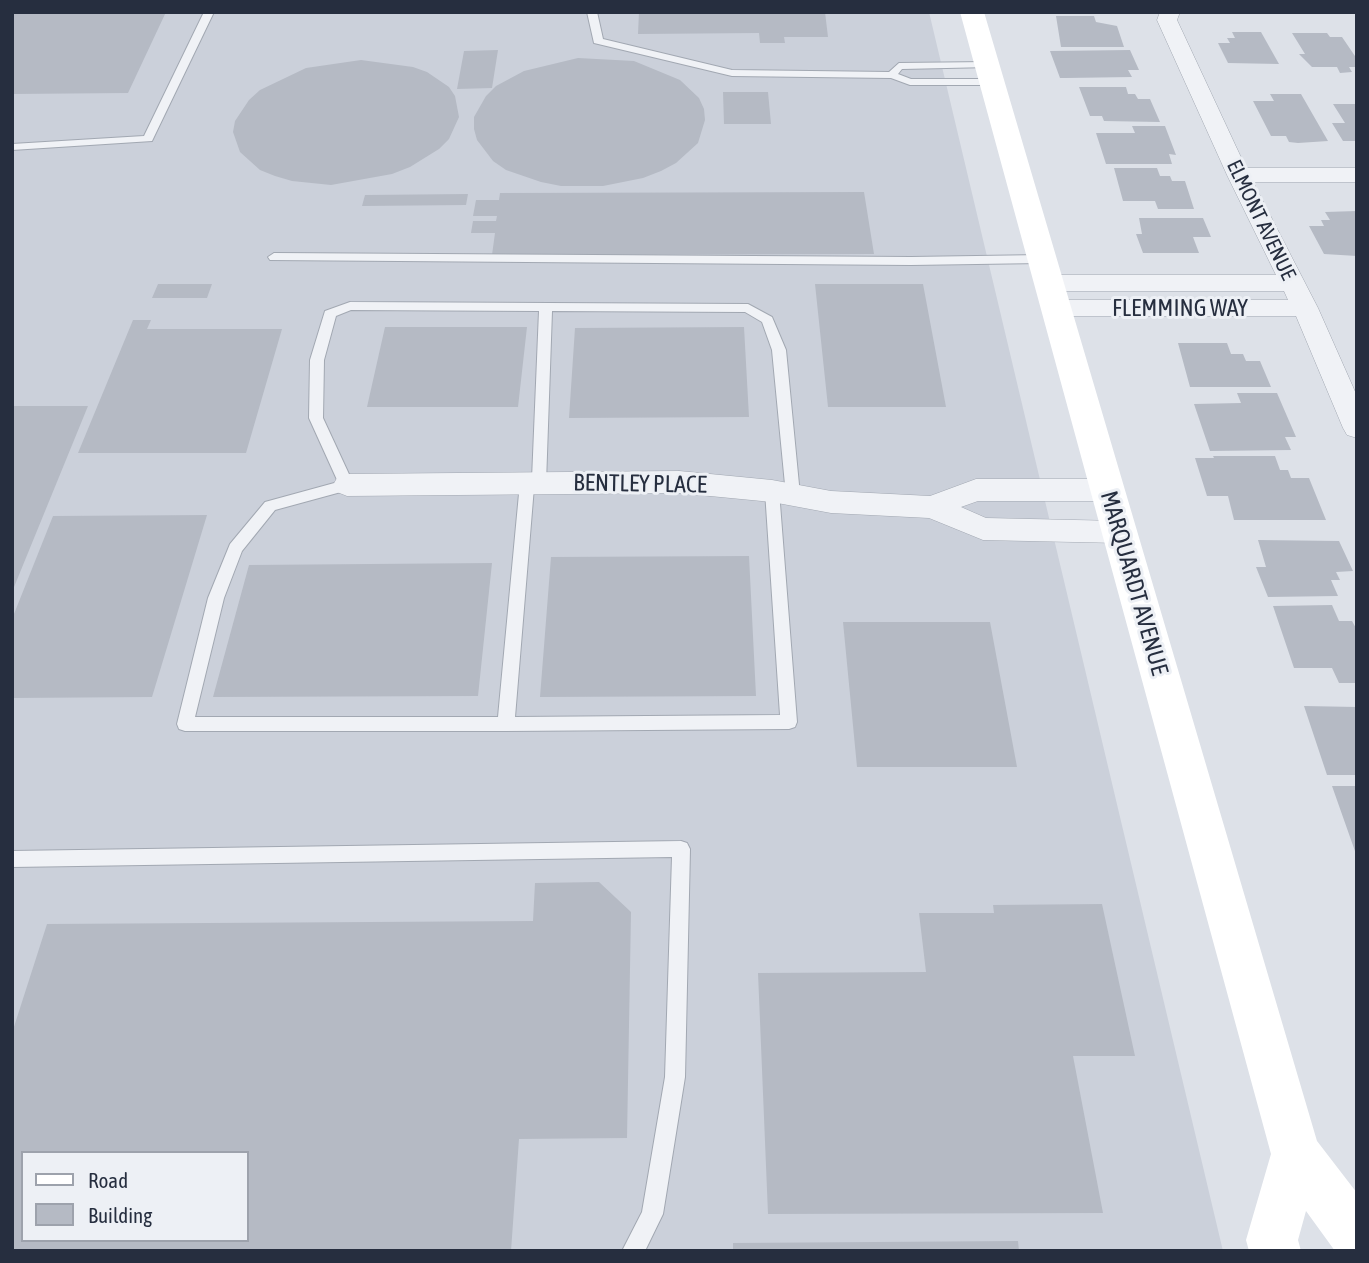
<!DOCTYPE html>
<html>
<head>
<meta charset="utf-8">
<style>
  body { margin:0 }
  #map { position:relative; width:1369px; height:1263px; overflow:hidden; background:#dde1e8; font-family:"Asap Condensed",sans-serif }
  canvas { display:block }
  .frame { position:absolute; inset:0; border:14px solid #262e3f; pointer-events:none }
  .legend { position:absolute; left:21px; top:1151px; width:228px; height:91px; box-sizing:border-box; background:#edf0f5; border:2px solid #9da2ac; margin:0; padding:9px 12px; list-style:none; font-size:21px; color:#262e3f }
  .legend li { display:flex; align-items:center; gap:14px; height:35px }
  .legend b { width:35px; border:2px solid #9da2ac }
</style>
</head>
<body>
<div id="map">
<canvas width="1369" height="1263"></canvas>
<div class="frame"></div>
<ul class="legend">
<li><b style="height:9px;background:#fff"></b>Road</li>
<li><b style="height:19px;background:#b5bac4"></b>Building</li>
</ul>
</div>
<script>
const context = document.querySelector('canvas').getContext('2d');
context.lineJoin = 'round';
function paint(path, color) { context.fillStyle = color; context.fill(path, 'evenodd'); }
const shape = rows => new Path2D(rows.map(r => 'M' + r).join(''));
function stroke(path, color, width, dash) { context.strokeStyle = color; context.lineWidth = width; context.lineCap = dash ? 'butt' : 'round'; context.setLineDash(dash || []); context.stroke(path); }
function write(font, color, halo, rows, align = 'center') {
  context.font = font + ' "Asap Condensed",sans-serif'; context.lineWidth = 6; context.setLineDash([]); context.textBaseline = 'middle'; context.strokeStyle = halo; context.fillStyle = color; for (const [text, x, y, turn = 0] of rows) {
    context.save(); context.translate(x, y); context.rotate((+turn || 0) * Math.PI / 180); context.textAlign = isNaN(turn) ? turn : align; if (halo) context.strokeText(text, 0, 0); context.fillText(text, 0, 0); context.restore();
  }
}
const built = shape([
  [12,12,929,12,1223,1251,12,1251],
  [23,1153,247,1153,247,1240,23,1240]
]);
const building = shape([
  [12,12,166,12,128,93,12,94],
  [639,12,825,12,828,37,784,37,785,43,760,43,759,33,638,34],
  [1056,16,1094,16,1096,22,1117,26,1124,47,1061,47],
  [1232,32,1261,32,1279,64,1228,63,1218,43,1230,43,1227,38,1235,38],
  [1292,33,1327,33,1330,37,1342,37,1357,59,1357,67,1349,67,1352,72,1340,73,1337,67,1312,67,1299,54,1305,54],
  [498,50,492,88,457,89,464,51],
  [1130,50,1139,70,1128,70,1132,77,1066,78,1060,78,1050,51],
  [578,58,634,61,680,80,699,98,704,109,705,120,698,143,676,163,661,171,643,178,603,186,561,186,541,182,506,170,493,161,477,140,474,129,474,117,486,96,496,86,524,71],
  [361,60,413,67,427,72,449,87,455,96,459,117,449,139,439,149,410,167,392,174,331,185,292,181,275,176,260,170,240,152,233,132,235,121,249,100,260,90,306,68],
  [1079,87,1126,87,1128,94,1135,94,1138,99,1150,99,1160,122,1104,121,1102,116,1090,116],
  [723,92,768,92,771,124,724,124],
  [1270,94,1301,94,1328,141,1298,143,1289,142,1286,136,1271,136,1253,101,1274,101],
  [1333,104,1357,104,1357,141,1343,141,1332,123,1345,123],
  [1132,126,1165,126,1176,155,1169,154,1172,164,1106,164,1096,133,1135,133],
  [1114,168,1157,168,1160,176,1170,176,1172,181,1185,181,1194,209,1158,209,1155,201,1123,201],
  [864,192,874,254,492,255,495,233,471,233,473,221,496,221,497,216,473,216,476,200,499,200,500,193],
  [468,194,466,205,362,206,365,195],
  [1357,211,1357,256,1324,254,1309,226,1324,226,1321,220,1330,220,1325,212],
  [1139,218,1203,218,1211,237,1193,237,1199,253,1143,253,1136,234,1142,234],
  [158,284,212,284,207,298,152,298],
  [815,284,923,284,946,407,828,407],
  [133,320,151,320,147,329,282,329,246,453,78,453],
  [385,327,527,327,518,407,367,407],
  [744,327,749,417,569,418,575,328],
  [1178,343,1227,343,1231,354,1243,354,1246,361,1260,361,1271,387,1190,387],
  [1237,393,1277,393,1296,437,1285,437,1291,450,1210,451,1194,404,1241,403],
  [12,406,88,406,12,592],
  [1213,456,1275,456,1280,470,1288,470,1291,478,1309,478,1326,520,1234,520,1228,496,1207,496,1195,458,1214,458],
  [207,515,152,697,12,698,12,619,53,516],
  [1258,540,1339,541,1353,571,1336,572,1340,580,1331,580,1338,596,1268,597,1256,567,1266,567],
  [749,556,756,696,540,697,551,557],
  [492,563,478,696,213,697,249,565],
  [1332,605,1339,621,1352,621,1357,630,1357,683,1339,683,1332,668,1294,668,1273,606],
  [843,622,990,622,1017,767,857,767],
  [1304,706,1357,707,1357,775,1327,775],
  [1332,786,1357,786,1357,854,1356,854],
  [599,882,631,912,627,1138,519,1139,511,1251,12,1251,12,1033,47,924,533,921,535,883],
  [23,1153,247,1153,247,1240,23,1240],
  [1102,904,1135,1056,1073,1056,1103,1213,768,1214,758,973,926,972,919,913,994,913,993,905],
  [1018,1241,1019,1251,733,1251,733,1243]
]);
const service = shape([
  [204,12,214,12,152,141,12,150,12,144,144,136,204,12],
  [587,12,597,12,603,39,732,70,889,72,899,63,987,62,991,63,991,67,902,69,898,74,911,79,991,79,996,82,991,85,910,85,891,78,732,76,594,43,587,12],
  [274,253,911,257,1042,255,1048,259,1042,263,911,265,270,260,268,257,274,253],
  [350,302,748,304,772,317,786,350,800,495,793,500,786,495,772,350,762,322,745,312,552,311,546,483,539,488,534,487,515,717,780,715,765,491,772,486,779,491,797,722,795,727,789,729,506,731,185,731,179,729,177,724,208,598,230,544,265,502,338,482,309,418,310,360,325,311,350,302],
  [351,310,539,311,532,479,522,479,520,483,498,717,195,717,224,598,242,551,275,510,352,489,354,485,323,418,324,360,336,316,351,310],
  [681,841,687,843,690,849,685,1077,663,1214,645,1251,622,1251,642,1212,665,1077,672,857,12,867,12,851,681,841]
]);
const minor = shape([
  [1160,12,1180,12,1177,20,1246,168,1357,168,1357,182,1253,182,1318,308,1357,396,1357,438,1347,435,1343,428,1296,316,1056,316,1047,314,1043,308,1047,302,1056,300,1288,300,1284,291,1048,291,1039,289,1036,283,1039,277,1048,275,1276,275,1227,175,1157,20,1160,12],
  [679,471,772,480,831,491,930,496,976,479,1107,479,1117,482,1121,490,1117,498,1107,501,978,501,961,507,986,518,1119,521,1129,524,1134,532,1129,540,1119,543,983,540,929,518,831,513,772,502,679,493,347,496,337,492,333,485,337,478,347,474,679,471]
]);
const secondary = shape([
  [960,12,984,12,1317,1141,1357,1193,1357,1251,1335,1251,1306,1211,1298,1240,1301,1251,1249,1251,1246,1240,1271,1154,960,12]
]);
const farStreetnames = [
  ["ELMONT AVENUE",1261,220,64]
];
const streetNames = [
  ["FLEMMING WAY",1180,308],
  ["BENTLEY PLACE",640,484,1],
  ["MARQUARDT AVENUE",1134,583,74]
];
paint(built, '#cbd0da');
paint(building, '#b5bac4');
stroke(service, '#a2a8b2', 2);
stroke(minor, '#a2a8b2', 1);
paint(service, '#f0f2f6');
paint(minor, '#f0f2f6');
paint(secondary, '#fff');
write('21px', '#262e3f', '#edf0f5', farStreetnames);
write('24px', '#262e3f', '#edf0f5', streetNames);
</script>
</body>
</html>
